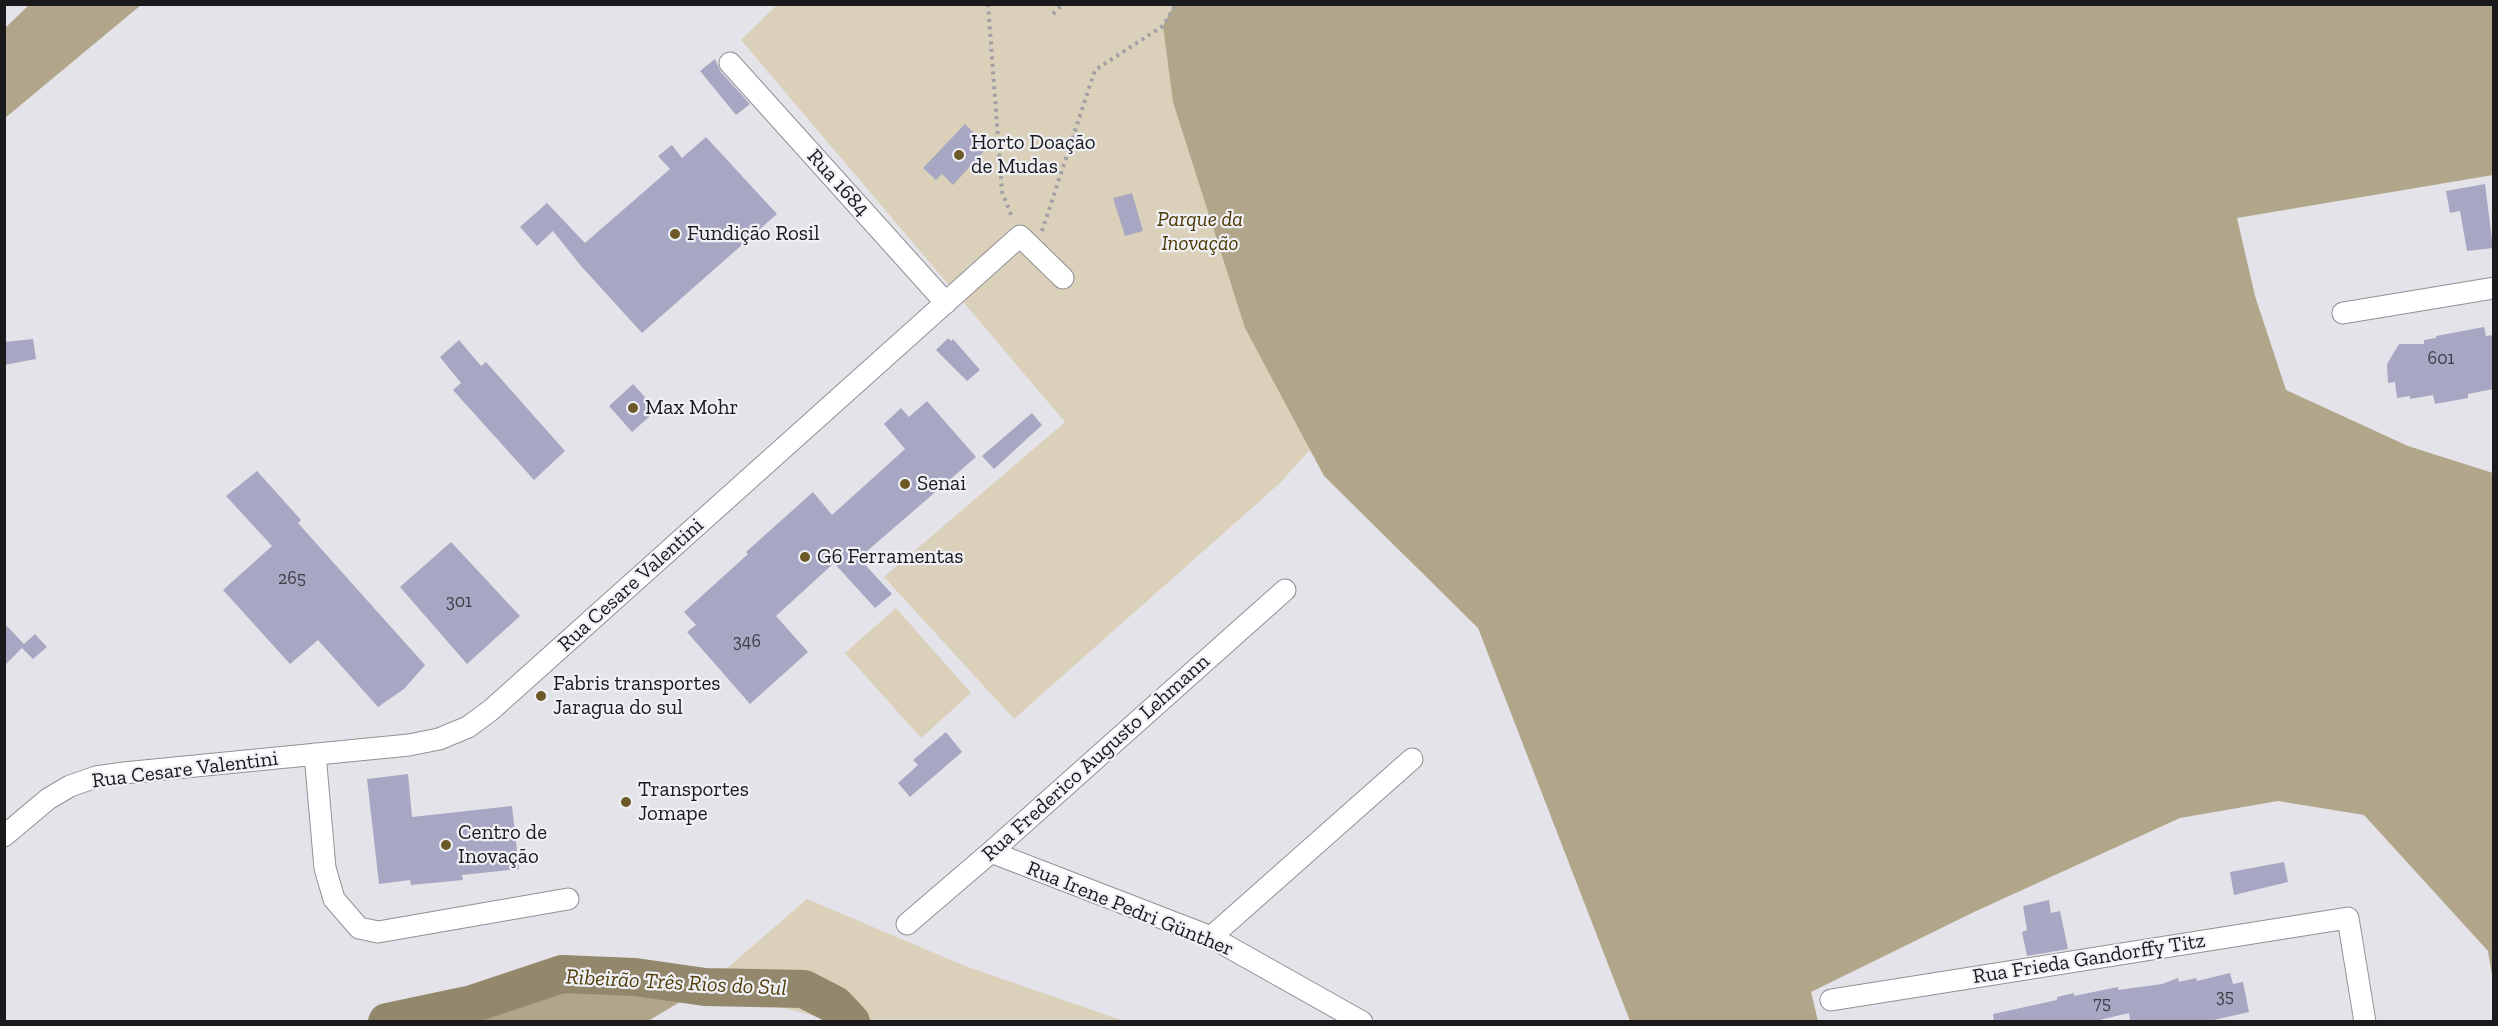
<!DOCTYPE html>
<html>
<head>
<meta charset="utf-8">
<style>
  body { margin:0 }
  #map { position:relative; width:2498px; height:1026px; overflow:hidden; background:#e3e3e9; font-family:"Zilla Slab",serif }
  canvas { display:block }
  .frame { position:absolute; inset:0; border:6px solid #1a1a1c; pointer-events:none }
</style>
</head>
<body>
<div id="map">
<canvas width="2498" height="1026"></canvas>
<div class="frame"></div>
</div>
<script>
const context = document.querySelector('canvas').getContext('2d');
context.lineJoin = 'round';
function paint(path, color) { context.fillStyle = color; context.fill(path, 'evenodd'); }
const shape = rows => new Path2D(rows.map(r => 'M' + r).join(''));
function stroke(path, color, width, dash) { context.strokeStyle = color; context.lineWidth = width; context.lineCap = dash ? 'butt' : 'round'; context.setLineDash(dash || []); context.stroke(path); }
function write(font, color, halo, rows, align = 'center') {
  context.font = font + ' "Zilla Slab",serif'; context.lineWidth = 4.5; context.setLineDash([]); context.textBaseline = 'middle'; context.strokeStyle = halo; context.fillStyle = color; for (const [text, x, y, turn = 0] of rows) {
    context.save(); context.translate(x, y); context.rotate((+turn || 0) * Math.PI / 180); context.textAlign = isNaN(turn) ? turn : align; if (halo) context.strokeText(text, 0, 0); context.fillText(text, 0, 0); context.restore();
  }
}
const green = shape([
  [778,4,1743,5,1395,355,1280,483,1014,719,884,577,1065,422,741,40],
  [896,608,971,693,921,738,845,653],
  [807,899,965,966,1124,1021,824,1021,818,1017,705,987]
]);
const forest = shape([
  [30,4,141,5,5,118,5,28],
  [1174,5,2493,5,2493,175,2237,218,2255,296,2286,390,2408,446,2493,473,2493,981,2488,951,2364,815,2278,801,2180,818,1974,912,1811,992,1818,1021,1630,1021,1478,628,1324,476,1245,328,1173,102,1163,26],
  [562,974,635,977,705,987,648,1021,387,1021,472,1004]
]);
const river = shape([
  [387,1022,472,1004,562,974,635,977,705,987,804,989,835,1005,851,1022]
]);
const building = shape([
  [715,59,721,72,750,104,736,115,700,71],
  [965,124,988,147,953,185,942,174,936,180,923,168],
  [706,137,777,214,642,333,581,266,553,231,537,246,520,227,547,203,585,243,670,169,658,156,672,145,682,158],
  [2485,184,2493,248,2467,251,2460,211,2450,213,2446,191],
  [1132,193,1143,231,1125,236,1113,198],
  [2484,327,2486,336,2493,335,2493,389,2468,394,2468,398,2435,404,2433,395,2410,399,2410,396,2397,398,2395,382,2388,383,2387,364,2399,344,2424,344,2424,340,2436,338,2436,336],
  [948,338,951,341,953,339,980,370,967,381,936,350],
  [33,339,36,359,4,365,4,342],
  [459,340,481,366,486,362,565,451,534,480,453,390,461,383,440,357],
  [633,384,657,410,632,432,609,406],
  [927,401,976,457,859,558,892,594,875,608,834,563,776,616,808,652,750,704,687,632,696,625,684,612,748,554,746,552,813,492,832,515,905,449,884,424,901,408,909,417],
  [1032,413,1042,425,994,469,982,456],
  [257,471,301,520,298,523,425,665,404,689,378,707,318,640,290,664,223,590,272,546,226,496],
  [451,542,520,616,467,664,400,587],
  [4,623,24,644,35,634,47,647,33,659,22,648,4,666],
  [946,732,962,752,910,797,898,783,918,765,913,760],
  [408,774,412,817,512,806,519,869,462,875,463,880,411,885,410,880,379,884,367,779],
  [2284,862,2288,882,2234,895,2230,872],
  [2049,900,2051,913,2060,911,2068,949,2027,956,2022,932,2027,930,2023,906],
  [2230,973,2233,984,2243,982,2249,1012,2205,1022,2130,1022,2129,1013,2091,1022,1994,1022,1993,1014,2057,1000,2057,997,2074,993,2074,996,2118,987,2118,990,2162,984,2178,978,2179,982,2196,978,2197,981]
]);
const path = shape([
  [988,4,1002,192,1012,217],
  [1053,14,1063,4],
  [1042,231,1095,70,1163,26,1176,4]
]);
const minor = shape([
  [730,63,946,303],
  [2343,313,2494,288],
  [315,754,325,868,334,899,359,928,378,932,568,899],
  [4,836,48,799,70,786,96,777,124,773,409,745,439,739,468,727,491,710,1020,236,1063,278],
  [991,852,1211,937,1362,1022],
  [907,924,991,852,1285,590],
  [1211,937,1412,759],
  [1831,1000,2348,918,2365,1022]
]);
const markers = [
  [959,155,6,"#6d5928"],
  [675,234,6,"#6d5928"],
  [633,408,6,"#6d5928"],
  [905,484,6,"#6d5928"],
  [805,557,6,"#6d5928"],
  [541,696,6,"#6d5928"],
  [626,802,6,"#6d5928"],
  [446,845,6,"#6d5928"]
];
const numberNames = [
  ["601",2441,359],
  ["265",292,579],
  ["301",459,602],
  ["346",747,642],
  ["35",2225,997],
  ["75",2102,1004]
];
const poiNames = [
  ["Horto Doação",971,143],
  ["de Mudas",971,167],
  ["Fundição Rosil",687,234],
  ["Max Mohr",645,408],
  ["Senai",917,484],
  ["G6 Ferramentas",817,557],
  ["Fabris transportes",553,684],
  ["Jaragua do sul",553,708],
  ["Transportes",638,790],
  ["Jomape",638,814],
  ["Centro de",458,833],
  ["Inovação",458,857]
];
const streetNames = [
  ["Rua 1684",838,183,48],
  ["Rua Cesare Valentini",631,585,-42],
  ["Rua Frederico Augusto Lehmann",1096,758,-42],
  ["Rua Cesare Valentini",185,770,-7],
  ["Rua Irene Pedri Günther",1130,909,22],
  ["Rua Frieda Gandorffy Titz",2089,959,-9]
];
const parkNames = [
  ["Parque da",1200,220],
  ["Inovação",1200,244]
];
const waterNames = [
  ["Ribeirão Três Rios do Sul",676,983,3]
];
paint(green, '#dbd1ba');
paint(forest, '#b2a68a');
stroke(river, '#93876c', 38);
paint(building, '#a8a7c3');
stroke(minor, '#919196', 23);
stroke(path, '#a0a0a5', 4, [3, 4.5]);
stroke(minor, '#fff', 21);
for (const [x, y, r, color] of markers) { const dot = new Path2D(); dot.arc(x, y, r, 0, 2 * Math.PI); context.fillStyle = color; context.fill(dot); stroke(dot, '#f0f0f7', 2); }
write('18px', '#3e3d46', null, numberNames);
write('21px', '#1a1a1c', '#f0f0f7', poiNames, 'left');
write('21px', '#1a1a1c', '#f0f0f7', streetNames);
write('italic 21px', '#4c3902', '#f0f0f7', parkNames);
write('italic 22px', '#523f0a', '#f0f0f7', waterNames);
</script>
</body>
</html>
